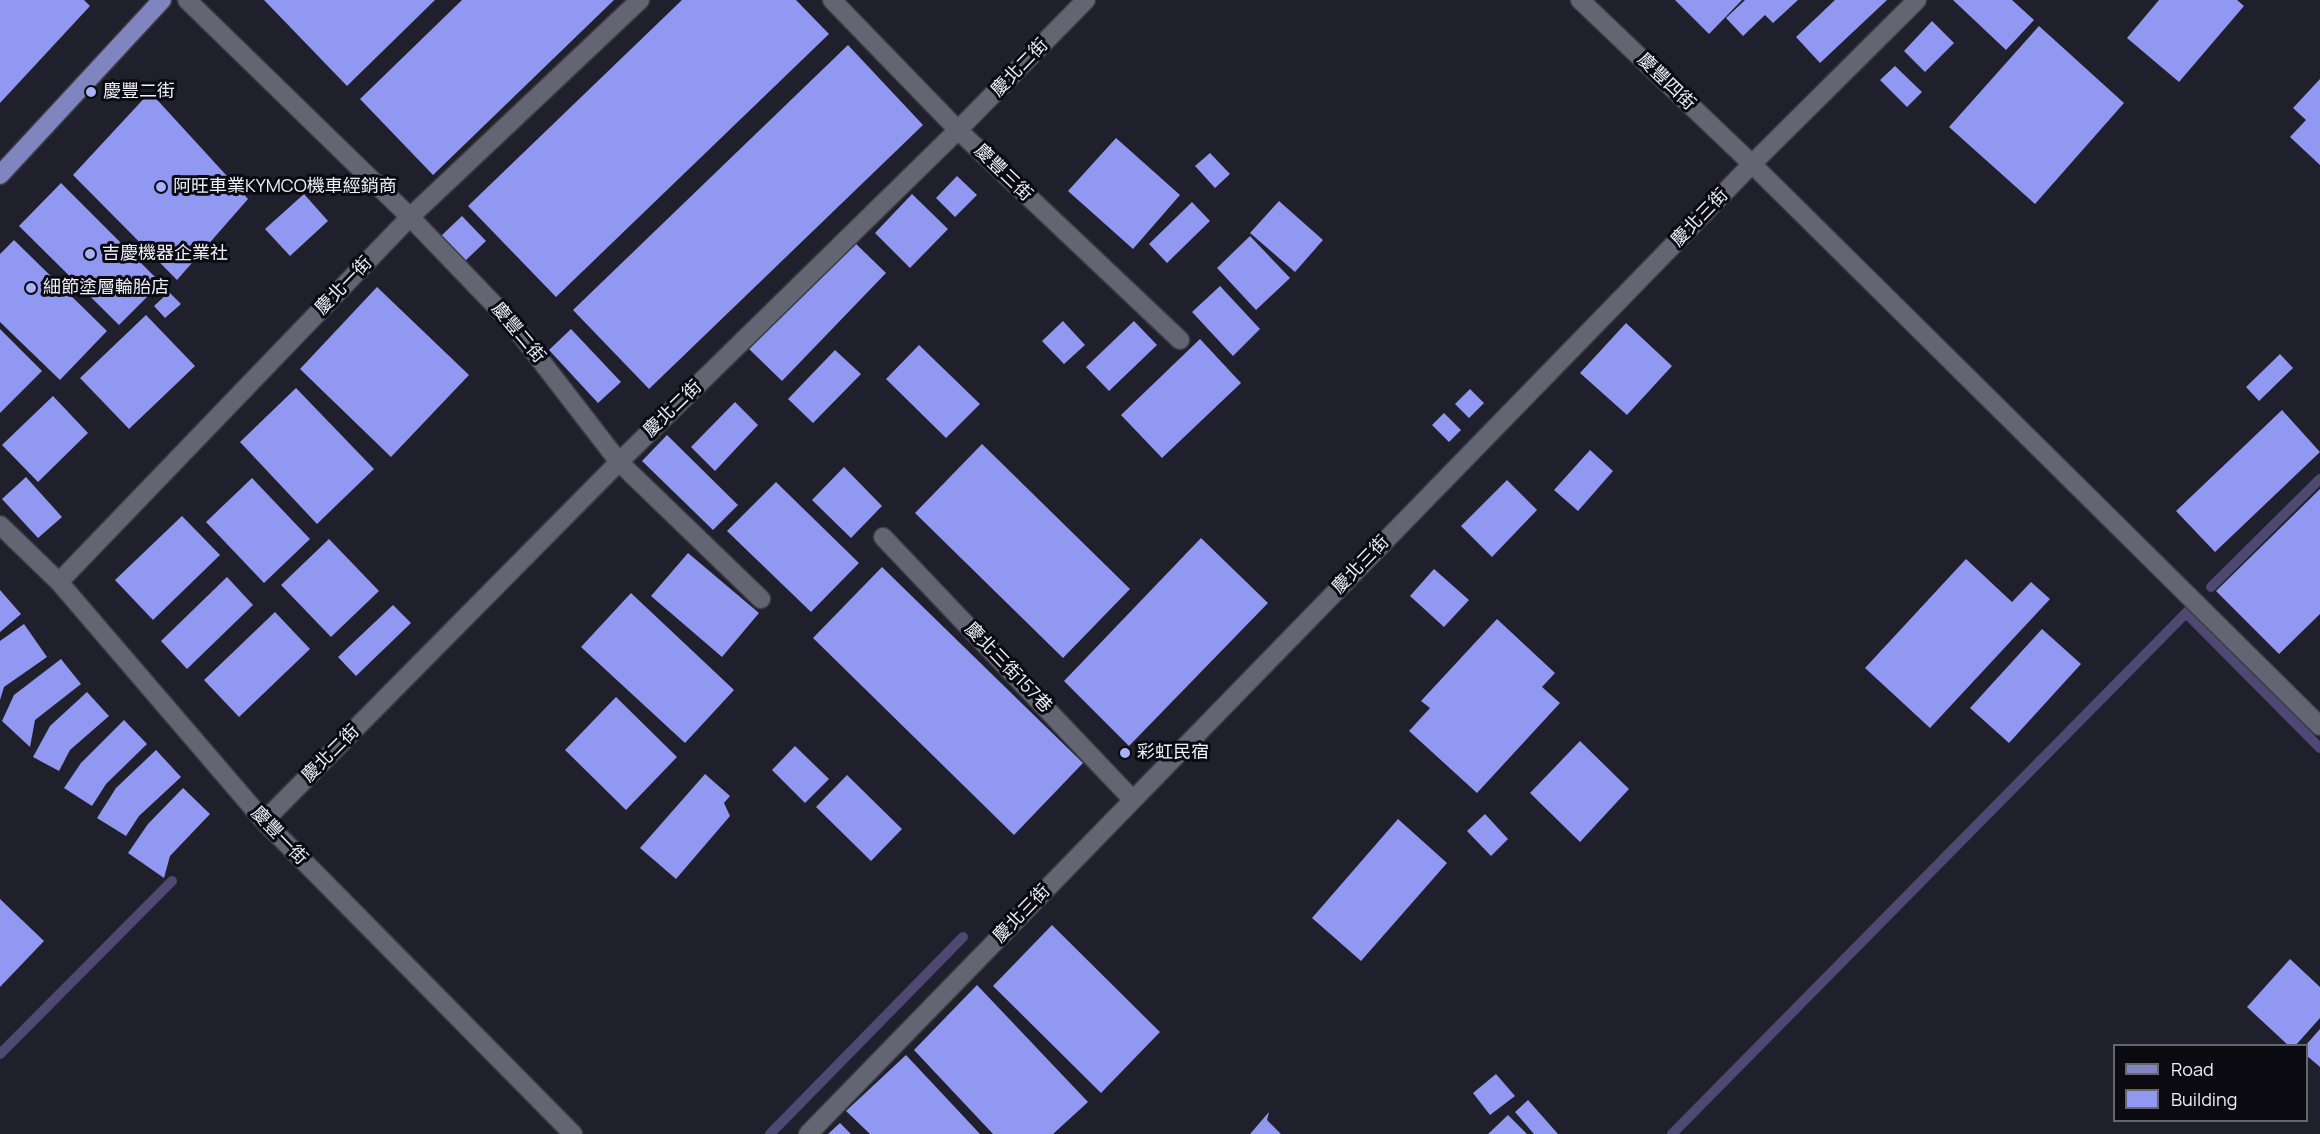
<!DOCTYPE html>
<html>
<head>
<meta charset="utf-8">
<style>
  body { margin:0 }
  #map { position:relative; width:2320px; height:1134px; overflow:hidden; background:#1f202c; font-family:Manrope,sans-serif }
  canvas { display:block }
  .legend { position:absolute; left:2113px; top:1044px; width:195px; height:78px; box-sizing:border-box; background:#0a0a10; border:2px solid #65666d; margin:0; padding:8px 10px; list-style:none; font-size:18px; color:#eeeff8 }
  .legend li { display:flex; align-items:center; gap:12px; height:30px }
  .legend b { width:30px; border:2px solid #65666d }
</style>
</head>
<body>
<div id="map">
<canvas width="2320" height="1134"></canvas>
<ul class="legend">
<li><b style="height:8px;background:#8085bf"></b>Road</li>
<li><b style="height:16px;background:#9198f1"></b>Building</li>
</ul>
</div>
<script>
const context = document.querySelector('canvas').getContext('2d');
context.lineJoin = 'round';
const shape = rows => new Path2D(rows.map(r => 'M' + r).join(''));
function stroke(path, color, width, dash) { context.strokeStyle = color; context.lineWidth = width; context.lineCap = dash ? 'butt' : 'round'; context.setLineDash(dash || []); context.stroke(path); }
function paint(path, color) { context.fillStyle = color; context.fill(path, 'evenodd'); }
function write(font, color, halo, rows, align = 'center') {
  context.font = font + ' Manrope,"Noto Sans TC",sans-serif'; context.lineWidth = 6; context.setLineDash([]); context.textBaseline = 'middle'; context.strokeStyle = halo; context.fillStyle = color; for (const [text, x, y, turn = 0] of rows) {
    context.save(); context.translate(x, y); context.rotate((+turn || 0) * Math.PI / 180); context.textAlign = isNaN(turn) ? turn : align; if (halo) context.strokeText(text, 0, 0); context.fillText(text, 0, 0); context.restore();
  }
}
const stream = shape([
  [2211,587,2320,479],
  [2186,613,2320,748],
  [0,1054,172,881],
  [770,1134,963,937],
  [1672,1134,2188,611]
]);
const building = shape([
  [0,0,84,0,90,6,0,103],
  [264,0,435,0,347,86],
  [462,0,614,0,433,175,360,99],
  [682,0,796,0,829,34,556,297,468,206],
  [1675,0,1742,0,1709,34],
  [1745,0,1798,0,1773,23,1765,15,1743,36,1726,18],
  [1835,0,1887,0,1820,63,1796,37],
  [1953,0,2012,0,2034,20,2006,50],
  [2159,0,2237,0,2244,6,2179,82,2127,38],
  [1932,21,1954,43,1925,72,1904,51],
  [2039,26,2124,103,2035,204,1949,127],
  [848,45,923,125,649,389,573,310],
  [1895,66,1922,92,1907,107,1880,80],
  [2320,79,2320,165,2290,137,2306,120,2293,108],
  [150,92,248,199,177,280,73,175],
  [1116,138,1180,195,1133,249,1068,191],
  [1210,153,1230,174,1215,188,1195,166],
  [957,176,977,195,955,217,936,198],
  [61,183,161,283,119,325,19,226],
  [304,194,328,221,290,256,265,229],
  [912,194,948,229,910,268,875,233],
  [1279,201,1323,240,1295,272,1250,233],
  [1192,202,1210,221,1167,263,1149,244],
  [462,216,486,241,465,261,441,236],
  [1250,236,1290,278,1256,310,1217,268],
  [14,240,107,331,60,380,0,322,0,254],
  [853,241,886,273,782,381,749,349],
  [1220,286,1260,329,1233,356,1192,312],
  [377,287,469,375,391,457,300,369],
  [169,292,181,304,165,318,154,306],
  [146,315,195,366,129,429,80,378],
  [1063,321,1085,345,1064,364,1042,341],
  [1134,321,1157,345,1109,391,1086,367],
  [1626,323,1672,366,1627,415,1580,373],
  [0,329,42,371,0,413],
  [571,329,621,382,598,403,549,350],
  [1200,339,1241,383,1162,458,1121,415],
  [919,345,980,404,946,438,886,379],
  [835,350,861,374,813,423,788,399],
  [2280,354,2293,368,2259,401,2246,387],
  [296,388,374,469,317,524,240,442],
  [1470,389,1484,403,1469,418,1455,404],
  [53,396,88,433,38,482,2,445],
  [735,402,758,425,715,471,691,447],
  [2282,410,2320,452,2215,552,2176,511],
  [1444,413,1461,430,1449,442,1432,425],
  [667,435,738,505,713,530,642,461],
  [982,444,1130,589,1063,658,915,513],
  [1590,450,1613,471,1578,511,1554,490],
  [844,467,882,506,851,538,812,500],
  [26,477,62,517,38,538,2,499],
  [252,478,310,539,264,583,206,522],
  [1507,480,1537,510,1492,557,1461,526],
  [776,482,859,563,811,612,727,531],
  [2320,489,2320,614,2279,654,2216,591],
  [182,516,220,555,153,620,115,580],
  [1201,538,1268,603,1129,746,1064,681],
  [329,539,379,591,331,637,281,585],
  [688,553,759,613,722,657,651,596],
  [1966,559,2012,602,2031,582,2050,599,1930,728,1865,668],
  [882,567,1083,763,1014,835,813,638],
  [1434,569,1469,600,1444,627,1410,596],
  [227,577,253,605,187,669,161,641],
  [0,590,21,614,0,632],
  [631,593,734,690,685,743,581,647],
  [393,605,411,623,356,676,338,657],
  [275,612,310,649,239,717,204,680],
  [1497,619,1555,673,1542,687,1560,703,1477,793,1409,731,1430,708,1421,701],
  [24,624,47,657,4,687,0,700,0,641],
  [2042,629,2081,664,2009,743,1970,708],
  [61,659,81,684,35,720,30,747,2,721,14,695],
  [87,692,109,716,70,750,59,771,33,757,50,726],
  [616,697,677,757,626,810,565,750],
  [124,720,147,744,106,784,92,806,64,788,81,763],
  [1580,741,1629,789,1580,842,1530,793],
  [795,746,829,779,805,803,772,770],
  [156,750,181,777,139,816,126,836,97,818,116,788],
  [705,774,730,796,724,803,730,816,676,879,640,848],
  [847,775,902,829,871,861,816,807],
  [183,788,210,814,170,856,164,878,128,853,148,824],
  [1485,814,1508,839,1491,856,1467,831],
  [1398,819,1447,863,1361,961,1312,918],
  [0,899,44,941,0,987],
  [1052,925,1160,1032,1101,1093,993,986],
  [2290,959,2320,987,2320,1018,2295,1046,2289,1046,2247,1007],
  [977,985,1088,1102,1053,1134,993,1134,914,1050],
  [2320,1029,2320,1067,2306,1055,2306,1046,2305,1046],
  [906,1055,980,1134,870,1134,846,1111],
  [1496,1074,1515,1096,1490,1115,1473,1093],
  [1528,1100,1558,1134,1534,1134,1515,1112],
  [1269,1112,1267,1120,1281,1134,1250,1134],
  [1508,1115,1527,1134,1488,1134],
  [840,1123,851,1134,828,1134]
]);
const minor = shape([
  [187,0,410,217,511,322,619,462,761,599],
  [832,0,958,130,1180,340],
  [1580,0,1752,164,2320,726],
  [0,525,59,582,264,821,573,1134],
  [883,537,1132,799],
  [59,582,410,217,640,0],
  [264,821,619,462,958,130,1086,0],
  [808,1134,1752,164,1917,0]
]);
const major = shape([
  [0,175,162,0]
]);
const markers = [
  [91,92,6,"#a9b0fc"],
  [161,187,6,"#a9b0fc"],
  [90,254,6,"#a9b0fc"],
  [31,288,6,"#a9b0fc"],
  [1125,753,6,"#a9b0fc"]
];
const streetNames = [
  ["慶北二街",1020,68,-46],
  ["慶豐四街",1666,82,44],
  ["慶豐三街",1003,173,44],
  ["慶北三街",1700,218,-46],
  ["慶北一街",344,286,-46],
  ["慶豐二街",518,333,50],
  ["慶北二街",673,409,-44],
  ["慶北三街",1361,565,-46],
  ["慶北三街157巷",1008,668,46],
  ["慶北二街",331,754,-45],
  ["慶豐一街",279,836,46],
  ["慶北三街",1022,914,-46]
];
const poiNames = [
  ["慶豐二街",103,92],
  ["阿旺車業KYMCO機車經銷商",173,187],
  ["吉慶機器企業社",102,254],
  ["細節塗層輪胎店",43,288],
  ["彩虹民宿",1137,753]
];
stroke(stream, '#4f4872', 10);
paint(building, '#9198f1');
stroke(minor, '#3b3c46', 21);
stroke(major, '#3b3c46', 21);
stroke(minor, '#636573', 18);
stroke(major, '#8085bf', 18);
for (const [x, y, r, color] of markers) { const dot = new Path2D(); dot.arc(x, y, r, 0, 2 * Math.PI); context.fillStyle = color; context.fill(dot); stroke(dot, '#0a0a10', 2); }
write('18px', '#eeeff8', '#0a0a10', streetNames);
write('18px', '#eeeff8', '#0a0a10', poiNames, 'left');
</script>
</body>
</html>
